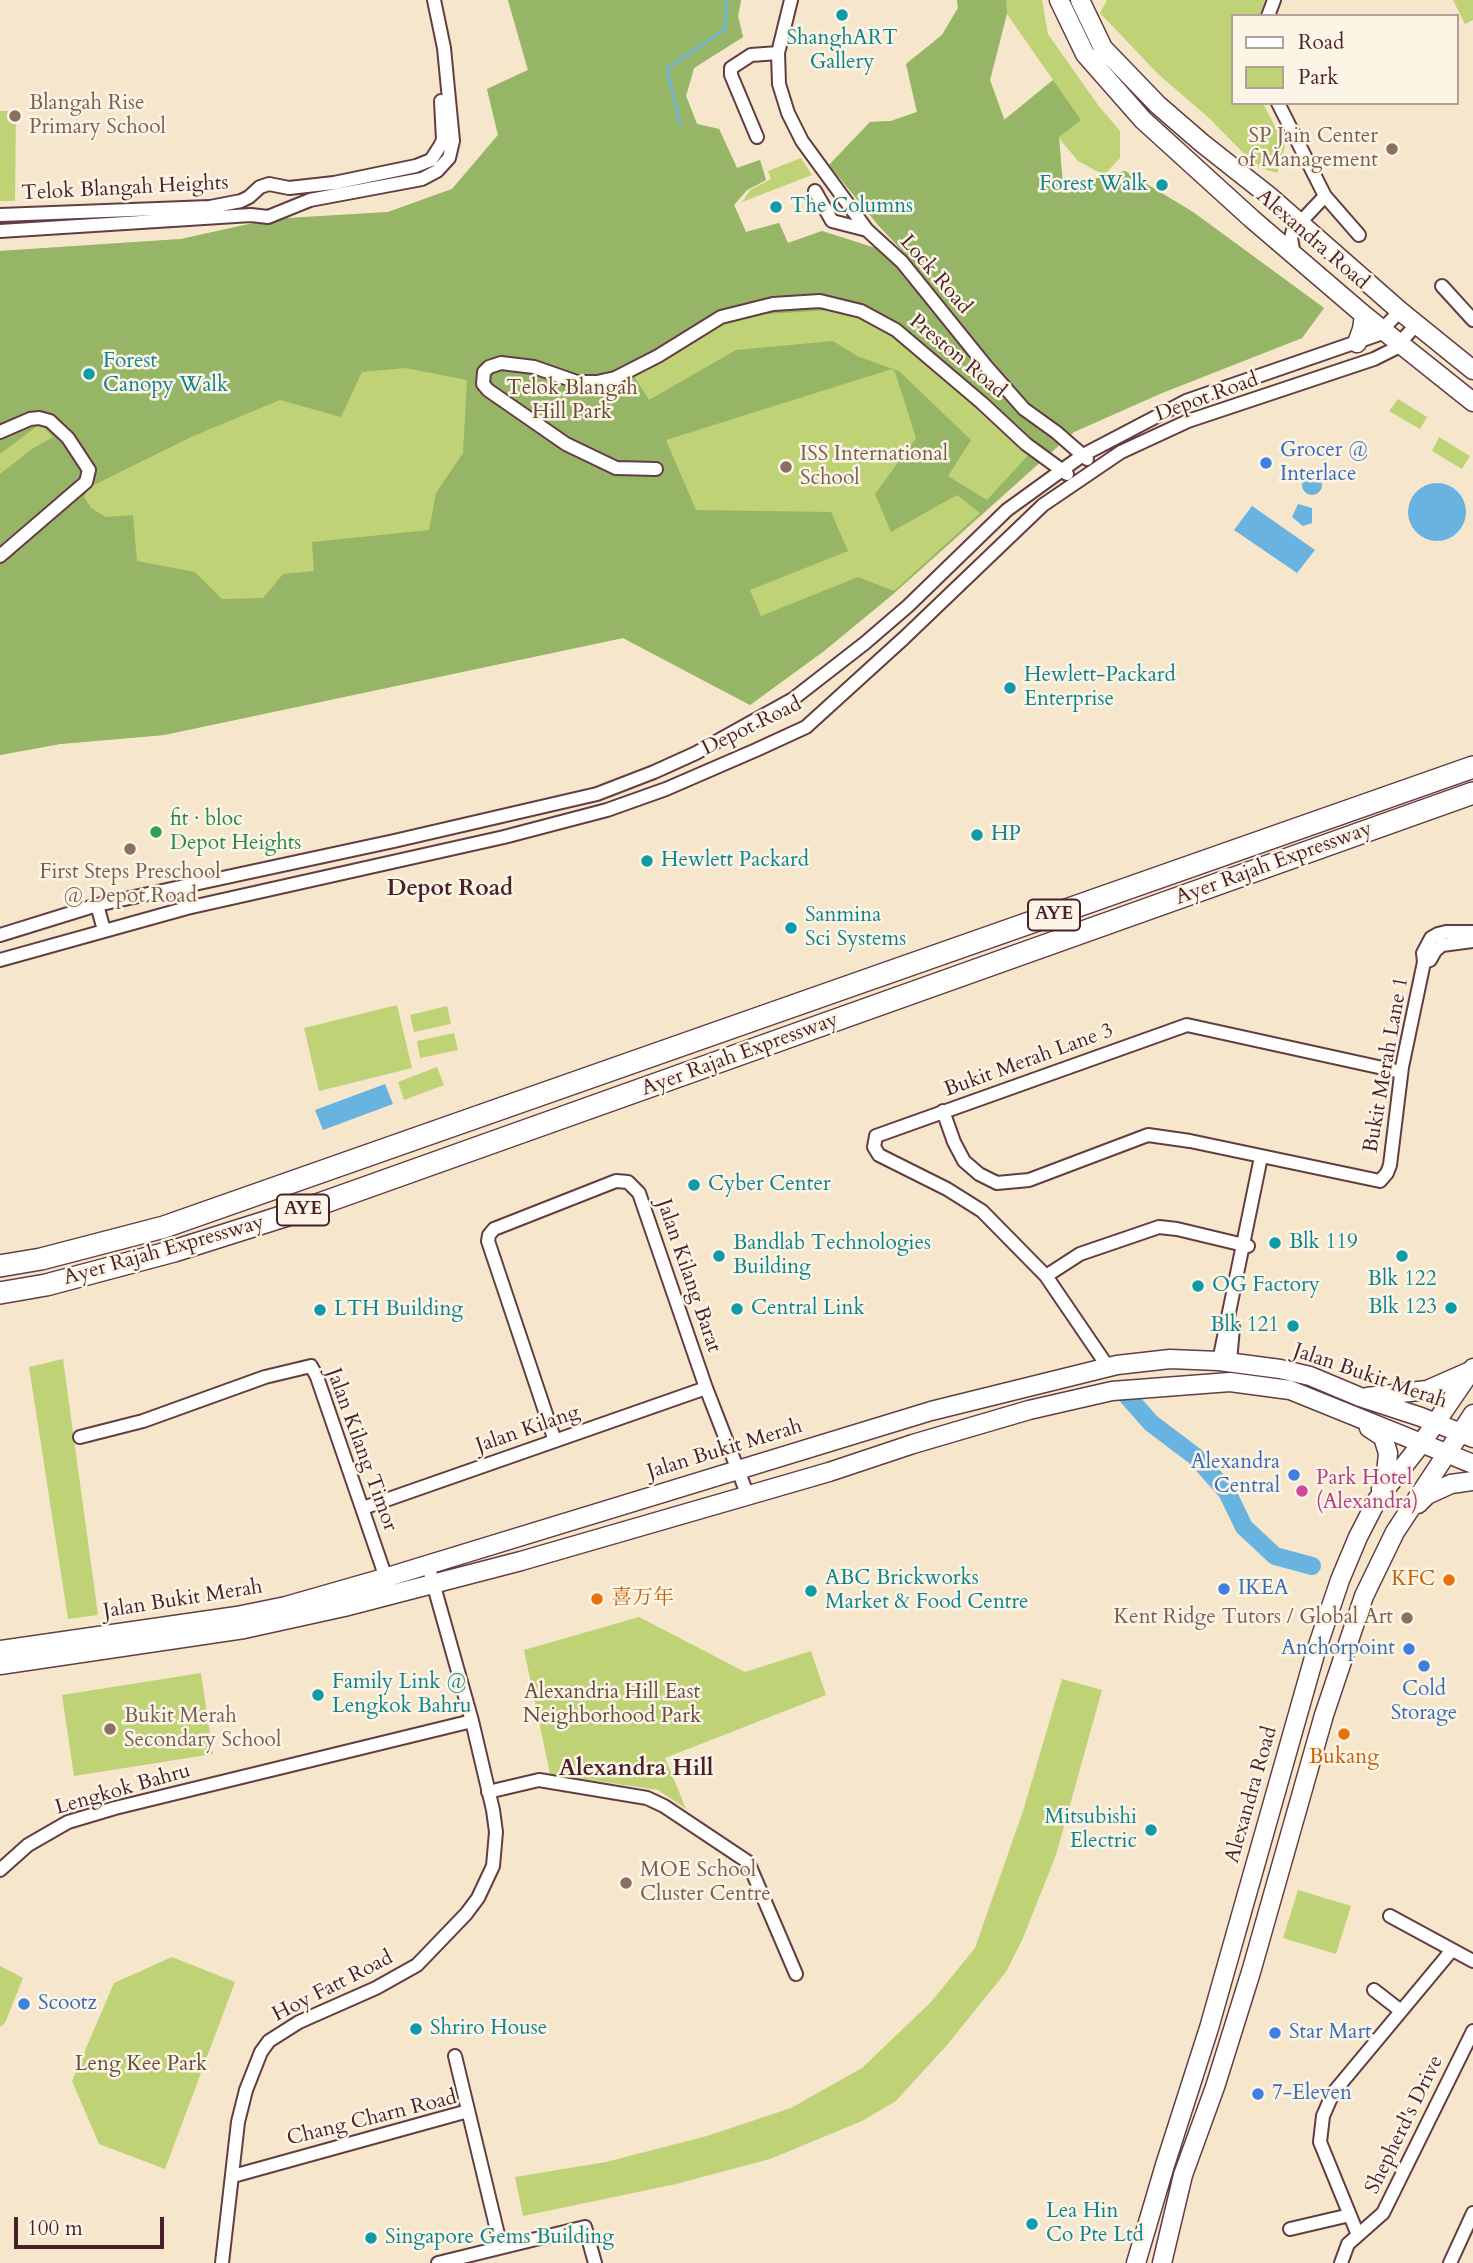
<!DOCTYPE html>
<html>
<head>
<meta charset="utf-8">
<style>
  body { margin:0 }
  #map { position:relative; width:1473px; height:2263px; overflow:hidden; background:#f5e6cc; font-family:Cardo,serif }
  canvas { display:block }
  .legend { position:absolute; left:1231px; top:14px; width:228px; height:91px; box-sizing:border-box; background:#fcf5e5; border:2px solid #b59f9b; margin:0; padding:9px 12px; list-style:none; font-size:21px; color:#4a1f2b }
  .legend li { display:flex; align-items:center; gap:14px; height:35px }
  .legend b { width:35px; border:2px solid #b59f9b }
  .scale { position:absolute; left:14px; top:2217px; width:150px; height:32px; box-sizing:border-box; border:4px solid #4a1f2b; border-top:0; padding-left:9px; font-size:21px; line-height:24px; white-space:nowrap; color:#4a1f2b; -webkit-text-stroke:5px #fcf5e5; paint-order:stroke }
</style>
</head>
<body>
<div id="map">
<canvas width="1473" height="2263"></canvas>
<ul class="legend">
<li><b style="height:9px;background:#fff"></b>Road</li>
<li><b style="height:19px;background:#bfd376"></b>Park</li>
</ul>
<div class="scale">100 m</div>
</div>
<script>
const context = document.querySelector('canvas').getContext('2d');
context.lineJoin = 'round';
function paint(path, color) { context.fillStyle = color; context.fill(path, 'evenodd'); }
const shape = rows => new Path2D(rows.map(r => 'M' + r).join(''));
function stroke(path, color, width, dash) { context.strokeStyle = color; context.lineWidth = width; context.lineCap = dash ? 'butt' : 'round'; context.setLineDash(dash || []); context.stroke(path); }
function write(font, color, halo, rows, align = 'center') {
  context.font = font + ' Cardo,"Noto Serif SC",serif'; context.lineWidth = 5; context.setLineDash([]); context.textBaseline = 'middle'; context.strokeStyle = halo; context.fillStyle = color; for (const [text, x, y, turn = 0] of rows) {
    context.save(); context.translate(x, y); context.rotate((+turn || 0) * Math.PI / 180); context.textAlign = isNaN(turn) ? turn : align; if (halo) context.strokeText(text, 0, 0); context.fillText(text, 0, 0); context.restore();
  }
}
const green = shape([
  [508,0,741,0,738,16,743,37,694,68,686,96,697,124,719,129,737,168,760,160,766,180,747,190,734,205,746,232,779,223,788,243,822,231,910,259,878,225,829,165,870,122,891,121,917,112,906,64,942,35,958,8,957,0,1042,0,1048,34,1098,105,1120,131,1120,158,1104,175,1078,161,1059,138,1063,187,1125,171,1193,212,1324,308,1302,338,1162,393,1074,432,892,595,824,651,750,705,623,638,164,735,60,744,0,755,0,251,181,239,272,219,388,212,452,189,498,135,487,89,528,70],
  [1007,14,1053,80,1005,120,990,80],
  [1107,0,1265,0,1259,16,1233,16,1233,103,1263,103,1285,146,1277,173,1257,167,1209,118,1158,74,1100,13],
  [1453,0,1473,0,1473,20,1465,24],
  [0,111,16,111,15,201,0,201],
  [801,158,812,175,742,202,750,190,771,179,768,171],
  [1398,399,1427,417,1420,429,1389,411],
  [1439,437,1470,456,1462,469,1432,451],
  [397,1005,412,1068,319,1091,304,1028],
  [447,1006,451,1024,414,1032,410,1015],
  [454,1033,458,1050,420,1058,417,1041],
  [437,1067,444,1085,404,1100,398,1082],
  [63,1359,98,1615,68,1619,29,1367],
  [639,1617,745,1672,811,1651,826,1695,665,1758,686,1809,658,1790,550,1774,524,1650],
  [201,1673,213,1754,74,1776,62,1695],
  [1062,1679,1102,1690,1056,1855,1023,1938,1006,1972,947,2045,896,2101,862,2121,770,2159,676,2184,523,2216,515,2177,606,2162,707,2136,791,2108,862,2068,931,2002,975,1948,1023,1811],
  [1298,1890,1351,1906,1336,1954,1283,1938],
  [172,1957,235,1982,165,2169,99,2144,72,2081,114,1983],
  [0,1966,23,1978,5,2023,0,2027]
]);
const forest = shape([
  [508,0,741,0,738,16,743,37,694,68,686,96,697,124,719,129,737,168,760,160,766,180,747,190,734,205,746,232,779,223,788,243,822,231,910,259,878,225,829,165,870,122,891,121,917,112,906,64,942,35,958,8,957,0,1006,0,1007,13,990,80,1004,120,1053,80,1081,120,1059,137,1063,187,1125,171,1193,212,1324,308,1302,338,1162,393,1074,432,892,595,824,651,750,705,623,638,164,735,60,744,0,755,0,474,32,449,53,437,40,424,0,454,0,251,181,239,272,219,388,212,452,189,498,135,487,89,528,70],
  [843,309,907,343,1031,452,987,500,948,476,971,440,899,371,859,357,833,341,736,350,649,400,632,373,719,322,739,316],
  [405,368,467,380,463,453,436,493,429,530,312,542,314,571,283,574,263,598,222,599,195,572,137,561,133,515,106,517,91,508,84,497,90,487,191,437,280,400,341,417,362,372],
  [892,369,895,372,916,438,875,494,891,532,957,495,980,513,894,591,858,577,761,616,750,590,848,551,831,512,696,510,666,440]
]);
const water = shape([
  '1302 485a10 10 0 1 1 20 0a10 10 0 1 1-20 0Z',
  '1408 512a29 29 0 1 1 58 0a29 29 0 1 1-58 0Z',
  [1298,504,1312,508,1312,523,1303,526,1292,517],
  [1252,506,1315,550,1297,573,1234,530],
  [385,1084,393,1104,323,1130,315,1110]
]);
const stream = shape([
  [680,124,667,69,725,29,727,0]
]);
const river = shape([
  [1128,1397,1151,1423,1196,1457,1227,1492,1244,1527,1275,1556,1312,1566]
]);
const street = shape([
  [791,0,778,53,779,84,788,113,802,141,867,230,902,262,986,366,1024,409,1056,432,1087,459],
  [1268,16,1274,0],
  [1278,103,1325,196,1359,235],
  [757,137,731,75,731,68,751,55,778,53],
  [815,191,832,221,867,230],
  [0,215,210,207,241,201,249,197,260,187,269,184,289,188,334,183,416,166,431,160,440,146,443,140,441,101],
  [0,231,251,215,268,217,310,200,422,179,437,171,449,158,453,141,444,48,434,0],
  [1294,255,1291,238,1293,230,1325,196],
  [1442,286,1473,320],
  [0,432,30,419,39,418,50,421,68,438,89,470,86,482,0,556],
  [656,469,616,468,566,444,488,390,483,384,484,372,489,367,501,363,534,367,577,382,597,382,615,378,658,356,721,317,773,304,820,301,861,311,896,330,982,403,1026,444,1067,474],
  [97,905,104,930],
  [0,935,97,905,394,841,597,794,654,772,696,753,793,699,865,643,908,606,1007,510,1083,455,1186,401,1377,335,1400,311],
  [0,960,187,908,504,837,607,810,666,789,756,750,806,727,904,638,1043,505,1121,452,1188,421,1374,359,1394,349,1416,325],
  [1424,962,1430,960,1435,951,1442,945,1473,941],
  [943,1111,954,1142,964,1161,979,1174,997,1183,1029,1180,1148,1135,1190,1141,1380,1181,1387,1173,1390,1165,1402,1067,1424,962,1423,953,1431,938,1438,934,1446,932,1473,932],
  [1046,1276,1080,1254,1159,1227,1177,1229,1248,1246],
  [1219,1361,1261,1157],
  [1230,1362,1233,1327],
  [1108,1367,1046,1276,982,1211,947,1189,879,1155,874,1147,876,1136,1187,1025,1401,1072],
  [80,1437,143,1421,265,1377,311,1366,317,1377,386,1578],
  [555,1441,488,1241,489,1235,494,1229,616,1181,628,1182,639,1193,706,1388,748,1496],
  [363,1508,706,1388],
  [488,1792,539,1780,647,1798,664,1806,748,1862,796,1974],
  [0,1870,28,1845,68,1822,115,1808,472,1721],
  [1390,1916,1473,1961],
  [1374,1990,1401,2011],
  [455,2056,501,2247],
  [233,2176,468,2111],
  [1290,2229,1350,2215],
  [1358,2235,1320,2142,1323,2116,1333,2093,1452,1950],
  [222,2263,238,2122,246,2090,261,2052,269,2041,299,2022,376,1988,417,1965,466,1914,478,1898,493,1866,496,1832,493,1810,472,1721,428,1565],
  [438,2263,585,2227,595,2263],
  [1341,2263,1348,2244,1383,2213,1473,2031],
  [1450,2263,1473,2213]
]);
const primary = shape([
  [1059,0,1085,54,1143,120,1252,219,1364,315,1473,402],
  [1080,0,1103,48,1158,105,1202,143,1269,196,1400,311,1473,370],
  [1357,343,1362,329,1364,315],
  [1367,1397,1427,1390,1468,1372],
  [1369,1428,1383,1437,1388,1453,1386,1474,1381,1489],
  [1418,1504,1427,1495,1451,1484,1473,1481],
  [0,1650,237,1616,286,1606,391,1576,931,1411,1117,1365,1170,1359,1219,1361,1280,1369,1310,1376,1360,1397,1421,1417,1473,1438],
  [0,1665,244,1629,344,1607,521,1561,829,1472,913,1444,1029,1410,1112,1391,1230,1382,1290,1390,1473,1464],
  [1136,2263,1165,2165,1209,2028,1315,1654,1340,1580,1358,1537,1377,1500,1421,1444,1473,1368],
  [1162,2263,1183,2175,1215,2087,1251,1972,1324,1715,1364,1596,1395,1532,1473,1414]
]);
const highway = shape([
  [0,1266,41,1259,164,1227,1473,767],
  [0,1293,46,1285,174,1251,297,1212,1473,793]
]);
const markers = [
  [842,15,7,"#0f9aa8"],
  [15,116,7,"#8d6e63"],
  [1392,149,7,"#8d6e63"],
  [1162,185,7,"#0f9aa8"],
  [776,207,7,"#0f9aa8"],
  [89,374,7,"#0f9aa8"],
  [1266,463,7,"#3f7fe0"],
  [786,467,7,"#8d6e63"],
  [1010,688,7,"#0f9aa8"],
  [156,832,7,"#2e9e5b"],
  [977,835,7,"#0f9aa8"],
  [130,849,7,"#8d6e63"],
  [647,861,7,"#0f9aa8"],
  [791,928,7,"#0f9aa8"],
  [694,1185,7,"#0f9aa8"],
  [1275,1243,7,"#0f9aa8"],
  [719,1256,7,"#0f9aa8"],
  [1402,1256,7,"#0f9aa8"],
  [1198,1286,7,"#0f9aa8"],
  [1451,1308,7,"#0f9aa8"],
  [737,1309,7,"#0f9aa8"],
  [320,1310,7,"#0f9aa8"],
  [1293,1326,7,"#0f9aa8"],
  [1294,1475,7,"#3f7fe0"],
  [1302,1491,7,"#d1479c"],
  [1449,1580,7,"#e8710a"],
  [1224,1589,7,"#3f7fe0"],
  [811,1591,7,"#0f9aa8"],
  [597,1599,7,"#e8710a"],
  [1407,1618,7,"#8d6e63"],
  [1409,1649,7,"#3f7fe0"],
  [1424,1666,7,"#3f7fe0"],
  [318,1695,7,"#0f9aa8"],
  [110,1729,7,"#8d6e63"],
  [1344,1734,7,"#e8710a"],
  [1151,1830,7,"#0f9aa8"],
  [626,1883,7,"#8d6e63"],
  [24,2004,7,"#3f7fe0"],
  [416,2029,7,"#0f9aa8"],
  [1275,2033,7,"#3f7fe0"],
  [1258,2094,7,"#3f7fe0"],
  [1032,2224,7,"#0f9aa8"],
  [371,2238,7,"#0f9aa8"]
];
const shields = [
  [1054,915,52],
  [303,1210,52]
];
const shieldNames = [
  ["AYE",1054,915],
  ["AYE",303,1210]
];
const cultureNames = [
  ["ShanghART",842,39,"center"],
  ["Gallery",842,63,"center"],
  ["Forest Walk",1148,185,"right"],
  ["The Columns",790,207],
  ["Forest",103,362],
  ["Canopy Walk",103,386],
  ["Hewlett-Packard",1024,676],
  ["Enterprise",1024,700],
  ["HP",991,835],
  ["Hewlett Packard",661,861],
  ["Sanmina",805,916],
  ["Sci Systems",805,940],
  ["Cyber Center",708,1185],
  ["Blk 119",1289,1243],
  ["Bandlab Technologies",733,1244],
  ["Building",733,1268],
  ["Blk 122",1402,1280,"center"],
  ["OG Factory",1212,1286],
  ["Blk 123",1437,1308,"right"],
  ["Central Link",751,1309],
  ["LTH Building",334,1310],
  ["Blk 121",1279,1326,"right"],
  ["ABC Brickworks",825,1579],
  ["Market & Food Centre",825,1603],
  ["Family Link @",332,1683],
  ["Lengkok Bahru",332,1707],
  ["Mitsubishi",1137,1818,"right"],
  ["Electric",1137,1842,"right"],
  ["Shriro House",430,2029],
  ["Lea Hin",1046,2212],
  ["Co Pte Ltd",1046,2236],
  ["Singapore Gems Building",385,2238]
];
const educationNames = [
  ["Blangah Rise",29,104],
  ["Primary School",29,128],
  ["SP Jain Center",1378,137,"right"],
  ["of Management",1378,161,"right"],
  ["ISS International",800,455],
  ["School",800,479],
  ["First Steps Preschool",130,873,"center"],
  ["@ Depot Road",130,897,"center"],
  ["Kent Ridge Tutors / Global Art",1393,1618,"right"],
  ["Bukit Merah",124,1717],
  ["Secondary School",124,1741],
  ["MOE School",640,1871],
  ["Cluster Centre",640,1895]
];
const streetNames = [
  ["Telok Blangah Heights",125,189,-3],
  ["Alexandra Road",1312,240,41],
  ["Lock Road",935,275,49],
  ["Preston Road",957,357,40],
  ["Depot Road",1207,398,-20],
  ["Depot Road",752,727,-26],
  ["Ayer Rajah Expressway",1274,864,-20],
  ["Ayer Rajah Expressway",740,1055,-20],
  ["Bukit Merah Lane 3",1029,1061,-20],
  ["Bukit Merah Lane 1",1387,1065,-80],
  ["Ayer Rajah Expressway",164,1251,-16],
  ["Jalan Kilang Barat",688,1276,71],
  ["Jalan Bukit Merah",1370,1377,19],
  ["Jalan Kilang",528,1430,-19],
  ["Jalan Kilang Timor",361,1450,70],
  ["Jalan Bukit Merah",725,1450,-17],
  ["Jalan Bukit Merah",183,1600,-9],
  ["Lengkok Bahru",123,1790,-16],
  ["Alexandra Road",1252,1795,-74],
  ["Hoy Fatt Road",333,1987,-27],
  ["Chang Charn Road",372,2119,-14],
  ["Shepherd's Drive",1405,2125,-64]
];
const parkNames = [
  ["Telok Blangah",572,389],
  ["Hill Park",572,413],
  ["Alexandria Hill East",612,1693],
  ["Neighborhood Park",612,1717],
  ["Leng Kee Park",141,2065]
];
const shopNames = [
  ["Grocer @",1280,451],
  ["Interlace",1280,475],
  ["Alexandra",1280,1463,"right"],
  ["Central",1280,1487,"right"],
  ["IKEA",1238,1589],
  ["Anchorpoint",1395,1649,"right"],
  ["Cold",1424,1690,"center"],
  ["Storage",1424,1714,"center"],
  ["Scootz",38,2004],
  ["Star Mart",1289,2033],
  ["7-Eleven",1272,2094]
];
const leisureNames = [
  ["fit · bloc",170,820],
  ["Depot Heights",170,844]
];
const hotelNames = [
  ["Park Hotel",1316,1479],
  ["(Alexandra)",1316,1503]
];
const foodNames = [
  ["KFC",1435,1580],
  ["喜万年",611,1599,"left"],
  ["Bukang",1344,1758,"center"]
];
const neighbourhoodNames = [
  ["Depot Road",450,890],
  ["Alexandra Hill",636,1770]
];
paint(green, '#bfd376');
paint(forest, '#97b567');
paint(water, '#69b3e1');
stroke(stream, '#69b3e1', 2.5);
stroke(river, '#69b3e1', 18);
stroke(street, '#643d43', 16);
stroke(primary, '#643d43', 21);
stroke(highway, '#643d43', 24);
stroke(street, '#fff', 12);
stroke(primary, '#fff', 18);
stroke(highway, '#fff', 21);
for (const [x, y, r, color] of markers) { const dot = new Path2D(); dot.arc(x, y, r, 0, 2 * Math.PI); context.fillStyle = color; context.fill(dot); stroke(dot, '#fcf5e5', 2.5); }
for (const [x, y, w] of shields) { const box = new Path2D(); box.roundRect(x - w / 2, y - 15.5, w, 31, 5); context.fillStyle = '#fcf5e5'; context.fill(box); stroke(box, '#4a1f2b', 2); }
write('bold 19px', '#4a1f2b', null, shieldNames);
write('21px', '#0d838f', '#fcf5e5', cultureNames, 'left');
write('21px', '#785e54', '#fcf5e5', educationNames, 'left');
write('21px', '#4a1f2b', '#fcf5e5', streetNames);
write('21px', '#674c3e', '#fcf5e5', parkNames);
write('21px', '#366cbe', '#fcf5e5', shopNames, 'left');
write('21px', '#27864d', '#fcf5e5', leisureNames, 'left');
write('21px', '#b23c85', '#fcf5e5', hotelNames, 'left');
write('21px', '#c56008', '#fcf5e5', foodNames, 'right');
write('bold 23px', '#4a1f2b', '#fcf5e5', neighbourhoodNames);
</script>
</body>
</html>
